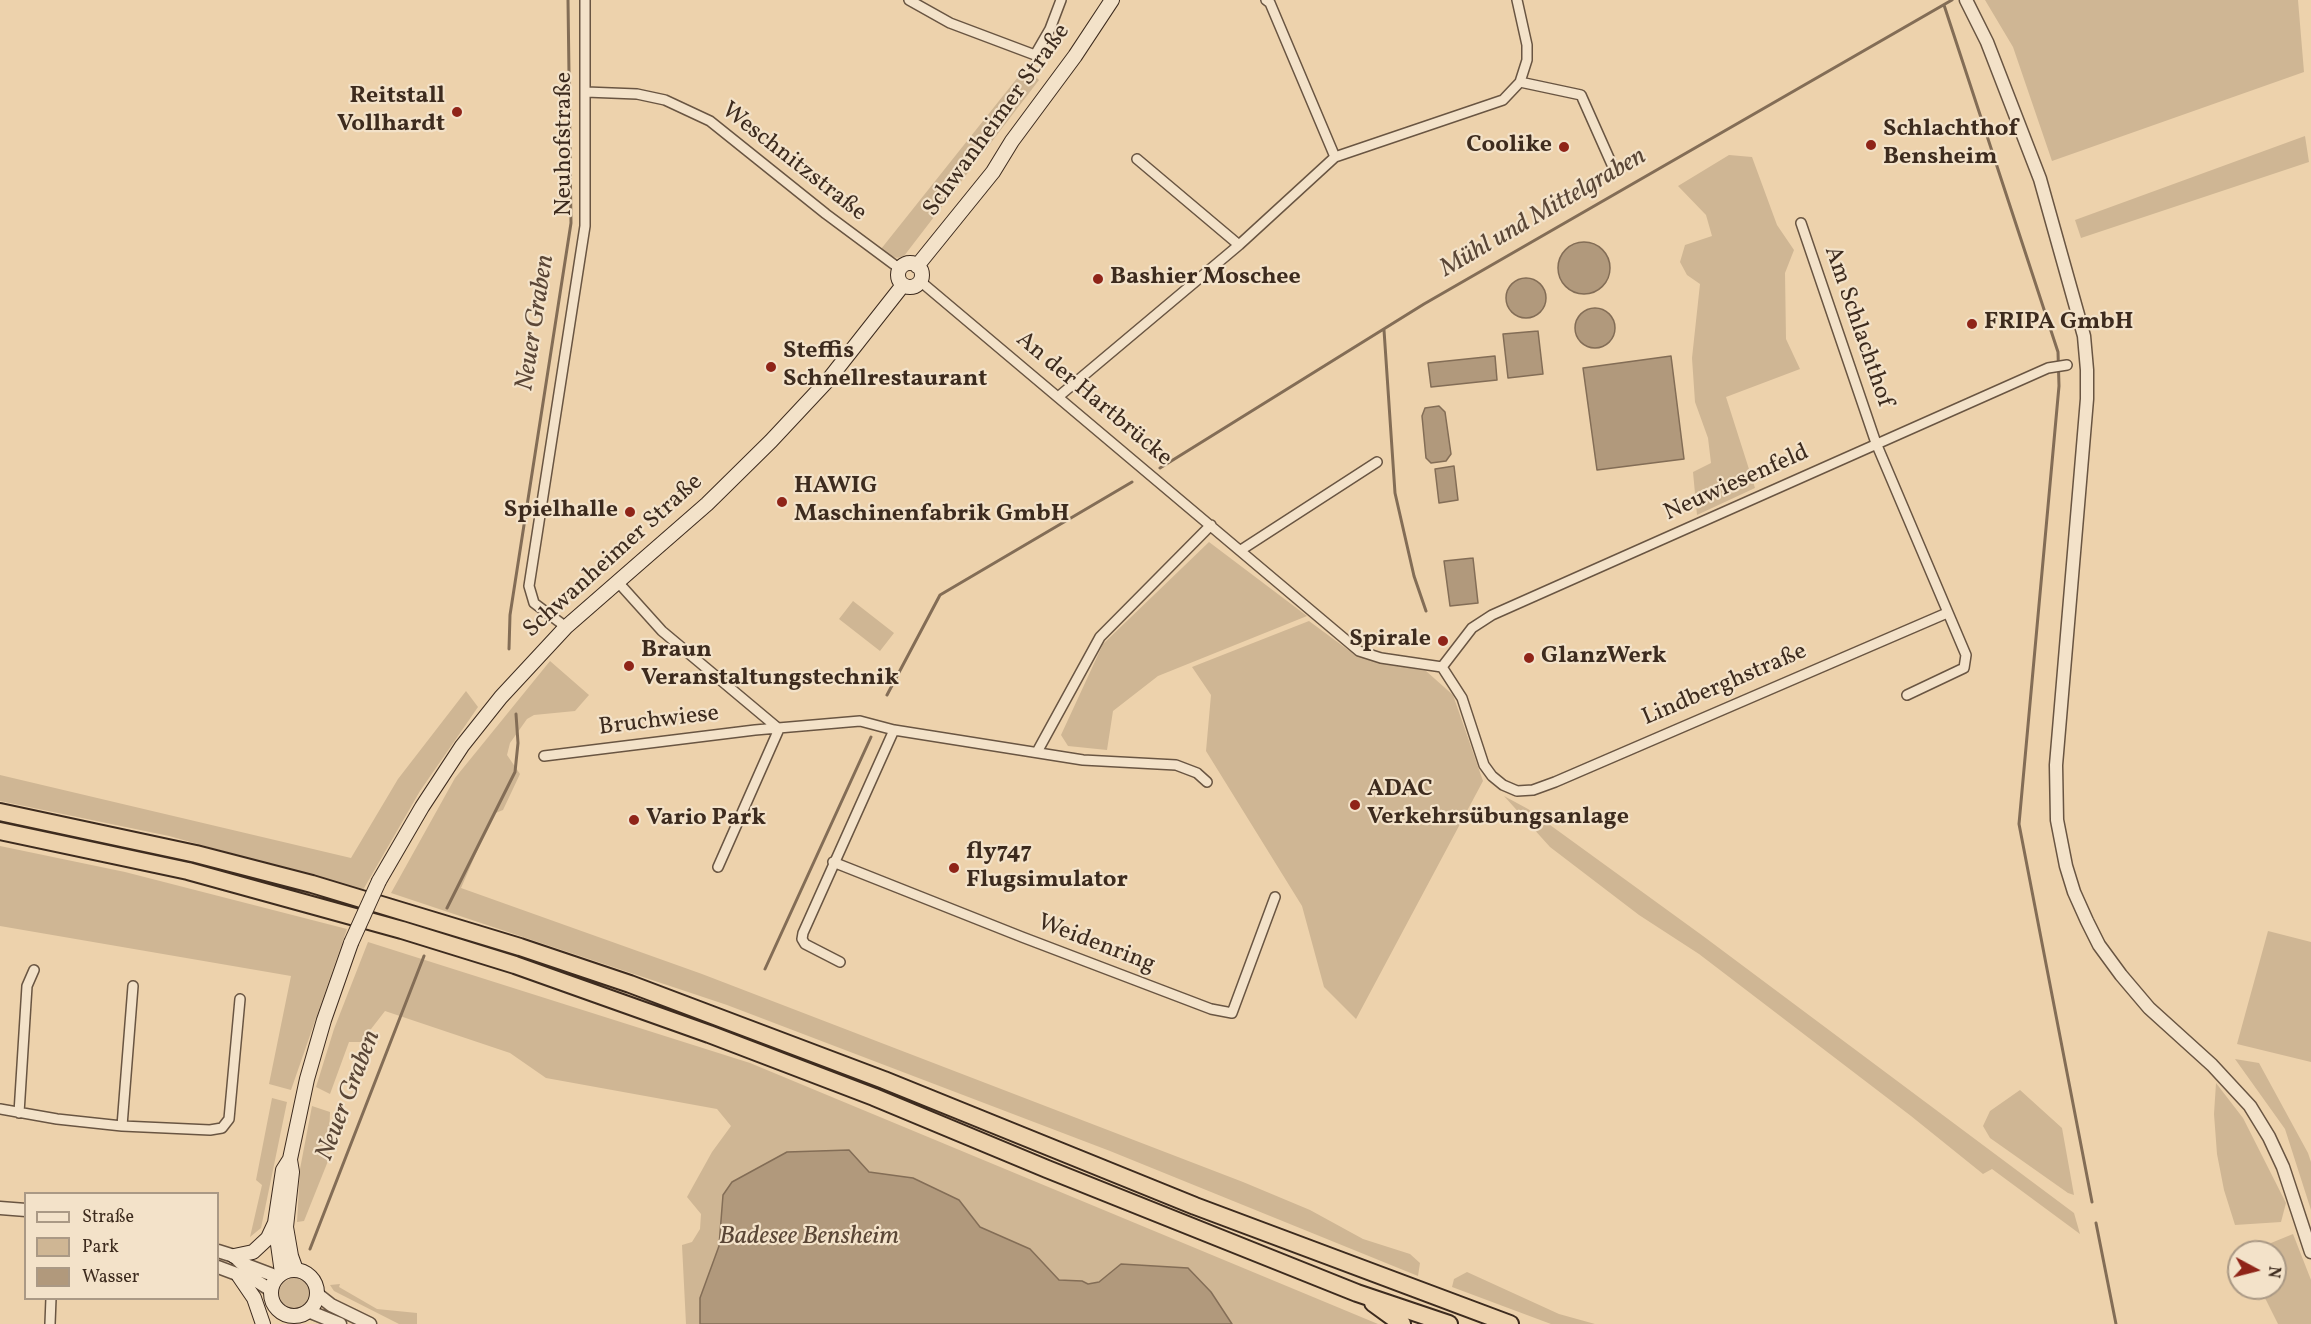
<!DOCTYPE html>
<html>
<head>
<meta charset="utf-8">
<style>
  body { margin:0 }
  #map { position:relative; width:2311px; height:1324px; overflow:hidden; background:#edd2ac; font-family:Vollkorn,serif }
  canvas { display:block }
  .legend { position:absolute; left:24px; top:1192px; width:195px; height:108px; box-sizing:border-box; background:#f3e2c9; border:2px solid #aa9985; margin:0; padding:8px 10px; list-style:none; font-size:18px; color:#3d2b1e }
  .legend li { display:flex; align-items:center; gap:12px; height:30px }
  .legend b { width:30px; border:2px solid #aa9985 }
  .north { position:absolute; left:2227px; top:1240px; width:60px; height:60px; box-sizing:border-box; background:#f3e2c9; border:2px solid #aa9985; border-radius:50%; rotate:97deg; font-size:16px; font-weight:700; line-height:24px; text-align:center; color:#3d2b1e }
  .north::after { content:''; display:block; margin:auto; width:21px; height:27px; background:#8f2418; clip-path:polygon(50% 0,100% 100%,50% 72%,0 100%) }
</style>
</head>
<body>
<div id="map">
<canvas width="2311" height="1324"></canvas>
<ul class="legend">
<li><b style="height:8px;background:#f3e2c9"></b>Straße</li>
<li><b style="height:16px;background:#cfb694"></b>Park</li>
<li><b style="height:16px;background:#b1997c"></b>Wasser</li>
</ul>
<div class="north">N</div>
</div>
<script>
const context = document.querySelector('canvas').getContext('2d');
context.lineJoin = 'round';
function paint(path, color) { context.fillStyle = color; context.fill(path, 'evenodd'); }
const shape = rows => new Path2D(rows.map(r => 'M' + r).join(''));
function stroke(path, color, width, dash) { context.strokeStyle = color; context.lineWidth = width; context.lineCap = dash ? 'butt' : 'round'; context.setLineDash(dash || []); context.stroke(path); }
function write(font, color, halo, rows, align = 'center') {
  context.font = font + ' Vollkorn,serif'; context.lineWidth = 4.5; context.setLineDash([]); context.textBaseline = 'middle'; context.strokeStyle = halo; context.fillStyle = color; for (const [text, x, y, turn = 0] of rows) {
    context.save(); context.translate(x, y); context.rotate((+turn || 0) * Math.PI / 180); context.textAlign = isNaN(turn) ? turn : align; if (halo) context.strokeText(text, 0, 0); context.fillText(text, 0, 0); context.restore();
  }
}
const green = shape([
  [1985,0,2298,0,2304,72,2052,161,2013,47],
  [1026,67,1039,80,904,256,897,258,887,255,881,249],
  [2305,136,2309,162,2081,238,2075,220],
  [1729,155,1752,157,1777,225,1794,250,1785,273,1786,339,1800,369,1726,397,1755,488,1697,515,1693,472,1711,463,1708,438,1695,402,1692,358,1700,284,1687,275,1680,262,1685,245,1712,236,1706,215,1678,186],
  [1209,542,1307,616,1158,676,1113,711,1107,750,1068,746,1061,735,1103,644],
  [853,601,894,633,880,651,839,619],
  [1309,621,1355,655,1372,661,1426,671,1453,695,1483,781,1356,1019,1324,987,1302,906,1206,751,1211,695,1192,667],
  [550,661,589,695,575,711,534,715,527,719,510,743,507,755,520,774,503,810,493,814,461,888,702,974,1243,1182,1310,1210,1363,1239,1410,1254,1420,1263,1418,1276,1110,1151,727,1005,391,893,455,778],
  [466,691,478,707,420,791,363,890,169,836,0,801,0,775,351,858,398,779],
  [1504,796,1528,809,1703,936,2074,1213,2080,1234,1992,1169,1983,1174,1911,1116,1699,954,1639,915,1550,847],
  [0,846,125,872,347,929,291,1090,269,1084,291,976,0,926],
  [2268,931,2311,942,2311,1062,2237,1044],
  [368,942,750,1063,1378,1324,1232,1324,1211,1292,1121,1264,1099,1282,1088,1284,1082,1281,1059,1280,1030,1249,980,1227,959,1200,913,1178,869,1172,723,1195,719,1246,700,1298,700,1324,686,1324,682,1245,692,1242,700,1229,701,1214,687,1197,712,1152,731,1126,717,1109,546,1078,510,1053,385,1011,361,1042,349,1042,330,1094,316,1087,334,1029],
  [2235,1059,2259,1063,2308,1153,2311,1162,2311,1210,2285,1129],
  [2216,1083,2243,1118,2286,1203,2281,1222,2235,1225,2224,1190,2217,1154,2214,1114],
  [2020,1090,2062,1128,2074,1195,2068,1193,1990,1138,1983,1126,1990,1111],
  [272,1098,287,1102,261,1228,250,1237,262,1185,256,1180],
  [312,1106,330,1112,328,1161,304,1221,297,1222,300,1169],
  [2293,1234,2311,1280,2311,1324,2278,1324,2260,1288,2275,1288,2275,1252,2249,1252],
  [1467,1272,1559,1314,1595,1324,1551,1324,1452,1287,1454,1279],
  '279 1294a16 16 0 1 1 32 0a16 16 0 1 1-32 0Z',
  [340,1284,339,1287,377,1309,417,1313,417,1324,399,1324,334,1291,330,1285]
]);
const water = shape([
  '1558 268a26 26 0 1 1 52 0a26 26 0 1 1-52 0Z',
  '1506 298a20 20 0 1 1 40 0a20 20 0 1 1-40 0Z',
  '1575 328a20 20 0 1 1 40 0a20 20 0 1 1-40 0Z',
  [1538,331,1543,374,1508,378,1503,334,1538,331],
  [1495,356,1497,380,1431,387,1428,363,1495,356],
  [1671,356,1684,459,1597,470,1583,368,1671,356],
  [1439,406,1445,412,1451,454,1446,461,1431,463,1426,458,1422,416,1425,408,1439,406],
  [1454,466,1458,500,1439,503,1435,469,1454,466],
  [1473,558,1478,603,1450,606,1444,561,1473,558],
  [849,1150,869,1172,913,1178,959,1200,980,1227,1030,1249,1059,1280,1082,1281,1088,1284,1099,1282,1121,1264,1188,1268,1211,1292,1232,1324,700,1324,700,1298,719,1246,723,1195,732,1182,787,1152,849,1150]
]);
const stream = shape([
  [1944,5,2058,352,2059,386,2019,824,2092,1202],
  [1384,330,1395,493,1414,576,1426,611],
  [1160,468,1424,304,1952,0],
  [509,649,510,615,571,223,568,0],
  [887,695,940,595,1132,482],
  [447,908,515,772,518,743,516,714],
  [765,969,871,737],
  [2096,1223,2116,1324],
  [310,1249,424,956]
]);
const minor = shape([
  [909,0,950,23,1035,55,1050,29,1061,0],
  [1520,82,1581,95,1613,167,1613,172],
  [586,92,637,94,665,100,710,121,826,214,900,269],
  [1335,157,1503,100,1520,82,1527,60,1527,45,1517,0],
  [1137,159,1239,245],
  [1801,223,1876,443,1966,655,1964,668,1907,695],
  [920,281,1359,651,1381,658,1442,667,1462,698,1484,765,1492,776,1503,785,1517,791,1533,790,1555,782,1947,613],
  [1058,397,1239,245,1335,157,1270,3,1266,0],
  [1241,550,1377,462],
  [617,581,662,631,779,729],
  [566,627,534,603,529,586,585,226,585,0],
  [1442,667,1472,628,1492,615,2048,368,2067,365],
  [1037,752,1100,637,1211,525],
  [544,756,755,730,860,721,894,730,1083,760,1176,765,1197,773,1207,782],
  [833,862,1022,937,1211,1009,1232,1013,1275,897],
  [718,867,779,729],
  [840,962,805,944,802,939,803,933,894,730],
  [0,1109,57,1119,122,1126,210,1130,222,1128,229,1119,240,999],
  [19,1113,27,986,34,970],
  [122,1126,133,986],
  [50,1324,51,1298]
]);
const tertiary = shape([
  [1966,0,1987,42,2040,179,2084,336,2087,370,2087,399,2056,765,2057,820,2066,866,2074,892,2087,921,2099,945,2121,975,2149,1008,2212,1065,2250,1106,2269,1137,2283,1167,2311,1252],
  [0,1208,26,1210],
  [218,1251,234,1256,241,1263,278,1277],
  [218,1267,258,1282,271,1290],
  [317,1294,331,1305,370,1324],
  [308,1311,340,1324]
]);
const secondary = shape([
  '898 275a12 12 0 1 1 24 0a12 12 0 1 1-24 0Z',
  [917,266,993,172,1012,141,1075,56,1112,0],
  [379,881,422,807,462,746,501,697,566,627,707,504,771,441,829,379,903,285],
  [290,1160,292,1172,286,1227,291,1256,296,1270],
  [234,1256,253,1252,268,1238,275,1223],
  '271 1293a23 23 0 1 1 46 0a23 23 0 1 1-46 0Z',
  [282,1273,275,1223,283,1170,290,1159,307,1079,324,1020,351,943],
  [239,1276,254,1298,263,1324]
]);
const motorway = shape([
  [0,812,196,854,312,884,520,947,630,984,884,1080,1195,1206,1510,1324],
  [0,831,188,871,402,930,515,965,709,1034,874,1097,1047,1169,1357,1293,1449,1324],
  [1373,1303,1402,1324]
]);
const secondaryBridge = shape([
  [351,943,379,881]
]);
const markers = [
  [457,112,6,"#8f2418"],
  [1871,145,6,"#8f2418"],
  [1564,147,6,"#8f2418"],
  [1098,279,6,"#8f2418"],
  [1972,324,6,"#8f2418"],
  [771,367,6,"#8f2418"],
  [782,502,6,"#8f2418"],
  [630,512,6,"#8f2418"],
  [1443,641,6,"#8f2418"],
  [1529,658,6,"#8f2418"],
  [629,666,6,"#8f2418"],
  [1355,805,6,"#8f2418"],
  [634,820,6,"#8f2418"],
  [954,868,6,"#8f2418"]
];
const poiNames = [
  ["Reitstall",445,98,"right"],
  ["Vollhardt",445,126,"right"],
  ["Schlachthof",1883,131],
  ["Bensheim",1883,159],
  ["Coolike",1552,147,"right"],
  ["Bashier Moschee",1110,279],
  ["FRIPA GmbH",1984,324],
  ["Steffis",783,353],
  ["Schnellrestaurant",783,381],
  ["HAWIG",794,488],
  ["Maschinenfabrik GmbH",794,516],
  ["Spielhalle",618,512,"right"],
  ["Spirale",1431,641,"right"],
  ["Braun",641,652],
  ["Veranstaltungstechnik",641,680],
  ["GlanzWerk",1541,658],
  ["ADAC",1367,791],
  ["Verkehrsübungsanlage",1367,819],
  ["Vario Park",646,820],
  ["fly747",966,854],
  ["Flugsimulator",966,882]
];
const streetNames = [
  ["Schwanheimer Straße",998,121,-54],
  ["Neuhofstraße",566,144,-90],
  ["Weschnitzstraße",793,163,38],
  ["Am Schlachthof",1857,327,71],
  ["An der Hartbrücke",1093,400,40],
  ["Neuwiesenfeld",1737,484,-24],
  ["Schwanheimer Straße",614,557,-42],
  ["Lindberghstraße",1725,686,-23],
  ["Bruchwiese",659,722,-7],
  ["Weidenring",1096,945,21]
];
const waterNames = [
  ["Mühl und Mittelgraben",1544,214,-30],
  ["Neuer Graben",537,323,-81],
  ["Neuer Graben",350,1096,-69],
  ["Badesee Bensheim",809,1238]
];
paint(green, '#cfb694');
paint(water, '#b1997c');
stroke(water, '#836d56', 1.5);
stroke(stream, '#836d56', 3);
stroke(minor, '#695542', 12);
stroke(tertiary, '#695542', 15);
stroke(secondary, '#3d2b1e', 16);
stroke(motorway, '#3d2b1e', 20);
stroke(minor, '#f3e2c9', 9);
stroke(tertiary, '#f3e2c9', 12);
stroke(secondary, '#f3e2c9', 14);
stroke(motorway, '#edd2ac', 16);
stroke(secondaryBridge, '#3d2b1e', 16, []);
stroke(secondaryBridge, '#f3e2c9', 14);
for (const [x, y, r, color] of markers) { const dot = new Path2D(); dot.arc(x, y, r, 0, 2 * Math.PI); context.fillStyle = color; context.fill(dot); stroke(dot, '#f3e2c9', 2); }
write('bold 24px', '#3d2b1e', '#f3e2c9', poiNames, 'left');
write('24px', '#3d2b1e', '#f3e2c9', streetNames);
write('italic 26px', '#5a4636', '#f3e2c9', waterNames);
</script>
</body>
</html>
